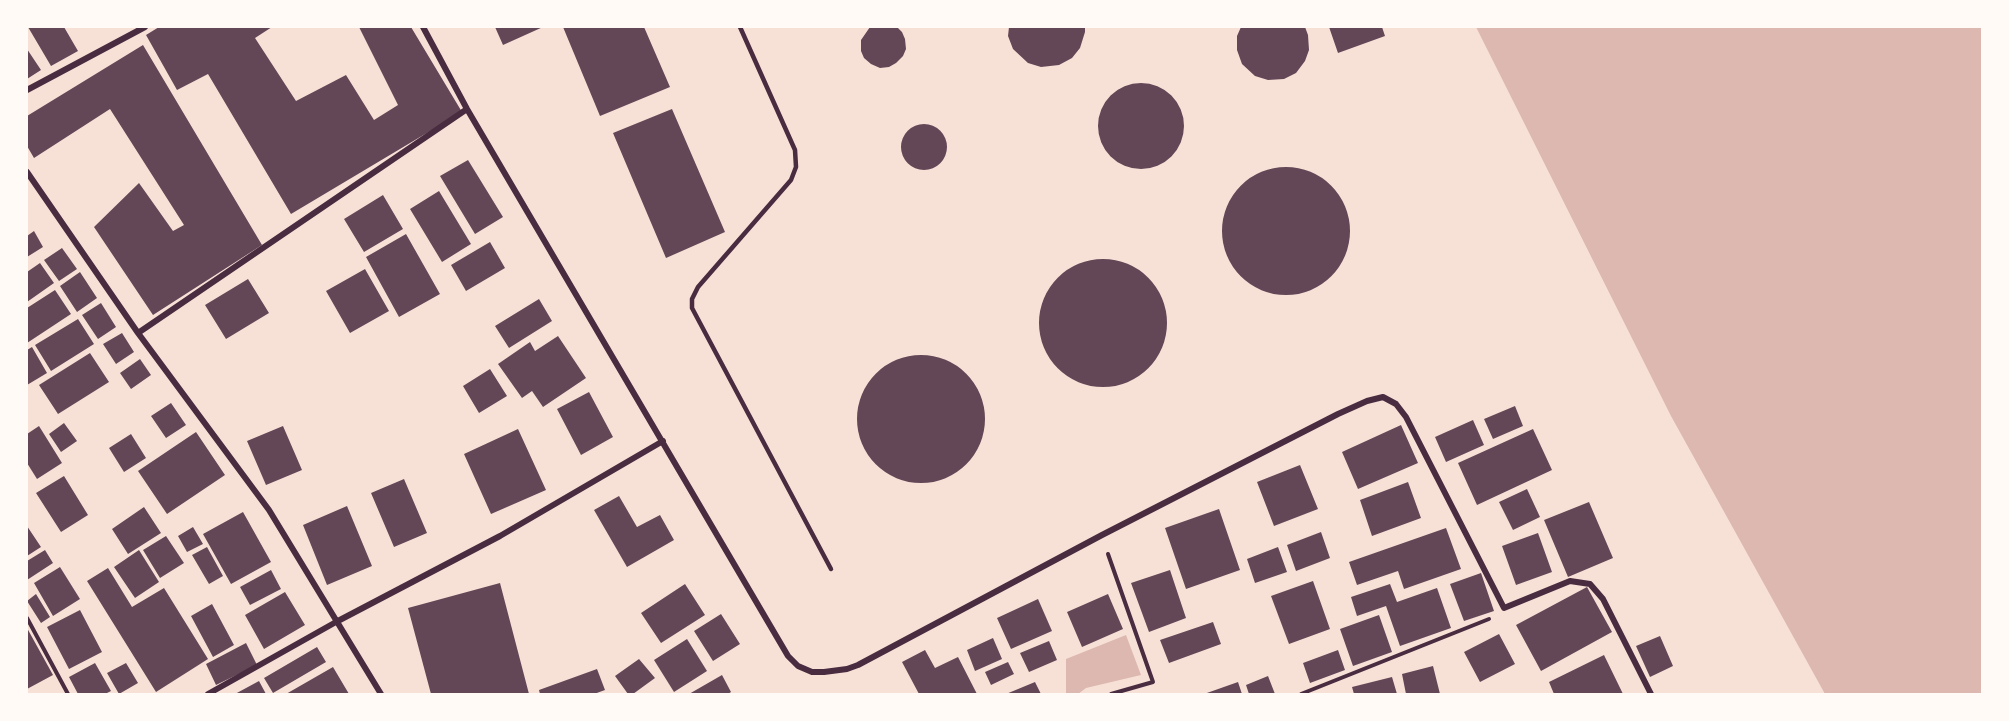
<!DOCTYPE html>
<html>
<head>
<meta charset="utf-8">
<style>
  body { margin:0 }
  #map { position:relative; width:2009px; height:721px; overflow:hidden; background:#f7e1d7; font-family:Lato,sans-serif }
  canvas { display:block }
  .frame { position:absolute; inset:0; border:28px solid #fffaf5; pointer-events:none }
</style>
</head>
<body>
<div id="map">
<canvas width="2009" height="721"></canvas>
<div class="frame"></div>
</div>
<script>
const context = document.querySelector('canvas').getContext('2d');
context.lineJoin = 'round';
function paint(path, color) { context.fillStyle = color; context.fill(path, 'evenodd'); }
const shape = rows => new Path2D(rows.map(r => 'M' + r).join(''));
function stroke(path, color, width, dash) { context.strokeStyle = color; context.lineWidth = width; context.lineCap = dash ? 'butt' : 'round'; context.setLineDash(dash || []); context.stroke(path); }
const water = shape([
  [1476,27,1982,27,1982,694,1825,694,1671,416],
  [1126,635,1141,675,1086,688,1078,694,1066,694,1066,659]
]);
const building = shape([
  [28,27,64,27,78,51,51,66],
  [159,27,272,27,255,38,296,101,346,75,374,120,398,105,359,27,411,27,462,112,291,214,208,74,177,90,146,35],
  [495,27,543,27,503,45],
  [563,27,644,27,670,87,600,116],
  [870,27,897,27,902,32,905,39,906,49,903,56,896,63,889,67,880,68,871,64,864,58,861,51,861,40],
  [1009,27,1085,27,1085,32,1080,48,1072,58,1059,65,1041,67,1028,63,1013,49,1008,36],
  [1241,27,1305,27,1308,35,1309,50,1305,61,1296,73,1284,79,1268,80,1255,76,1242,64,1237,50,1237,36],
  [1329,27,1382,27,1385,36,1338,53],
  [143,45,262,245,153,315,94,227,139,183,173,231,184,225,110,109,34,158,27,146,27,116],
  [27,49,41,70,27,79],
  '1098 126a43 43 0 1 1 86 0a43 43 0 1 1-86 0Z',
  [672,109,725,232,666,258,613,133],
  '901 147a23 23 0 1 1 46 0a23 23 0 1 1-46 0Z',
  [468,160,503,217,475,234,440,176],
  '1222 231a64 64 0 1 1 128 0a64 64 0 1 1-128 0Z',
  [439,191,471,244,442,262,410,209],
  [383,195,403,229,364,252,344,219],
  [34,231,43,247,27,257,27,236],
  [406,234,440,294,399,317,366,257],
  [490,242,505,268,466,291,451,265],
  [62,248,77,269,59,281,44,260],
  '1039 323a64 64 0 1 1 128 0a64 64 0 1 1-128 0Z',
  [40,263,54,283,27,302,27,272],
  [365,269,389,311,350,333,326,291],
  [80,272,97,298,77,312,60,286],
  [248,279,269,313,226,339,205,305],
  [55,290,71,314,27,343,27,308],
  [539,299,552,321,509,348,495,326],
  [101,303,116,327,98,339,82,315],
  [78,319,94,344,51,371,35,345],
  [122,333,134,352,116,364,103,344],
  [558,336,586,378,543,407,532,391,522,398,498,364,530,342,535,351],
  [32,347,47,373,27,385,27,350],
  [90,353,109,382,58,414,39,385],
  '857 419a64 64 0 1 1 128 0a64 64 0 1 1-128 0Z',
  [140,359,151,375,131,389,120,373],
  [490,369,507,396,479,413,463,386],
  [589,392,613,437,581,455,557,409],
  [171,403,186,425,166,438,151,416],
  [1515,406,1523,426,1493,439,1484,419],
  [1473,420,1484,445,1446,462,1435,437],
  [64,423,77,441,61,452,49,434],
  [1401,425,1418,463,1358,489,1342,452],
  [39,426,62,463,37,479,27,463,27,434],
  [283,426,302,470,266,485,247,441],
  [518,429,546,490,491,514,464,454],
  [1533,429,1552,470,1477,505,1458,463],
  [196,432,225,475,167,514,138,471],
  [131,434,146,458,124,472,109,448],
  [1300,465,1318,509,1274,526,1257,482],
  [64,476,88,515,61,532,36,493],
  [404,479,427,533,394,547,371,493],
  [1408,482,1421,518,1372,536,1360,500],
  [1527,489,1540,517,1513,530,1499,502],
  [619,496,637,527,660,515,674,540,627,567,594,510],
  [1589,502,1613,558,1568,577,1544,520],
  [347,506,372,566,327,585,303,525],
  [144,507,161,533,128,554,112,529],
  [1219,509,1240,570,1186,589,1165,528],
  [243,512,271,562,231,584,203,534],
  [27,526,41,547,27,556],
  [193,527,203,544,187,552,178,536],
  [1446,528,1461,569,1404,589,1398,571,1357,585,1349,562],
  [1321,532,1330,558,1296,571,1287,545],
  [1538,533,1552,572,1516,585,1502,546],
  [166,536,184,563,160,578,143,550],
  [207,547,223,576,209,584,192,555],
  [1278,547,1287,572,1255,583,1247,559],
  [45,550,53,563,27,580,27,561],
  [139,550,159,582,135,598,114,567],
  [60,567,80,599,53,616,34,583],
  [108,568,132,607,164,588,208,659,156,692,87,581],
  [271,570,281,589,250,605,240,587],
  [1170,570,1186,618,1149,632,1131,583],
  [1481,573,1494,611,1464,621,1450,584],
  [1313,581,1330,629,1289,644,1271,596],
  [500,583,529,694,431,694,408,608],
  [685,584,705,615,661,643,641,613],
  [1390,584,1397,602,1437,588,1451,628,1400,646,1386,606,1357,616,1351,597],
  [1587,587,1612,632,1541,671,1516,625],
  [285,592,305,625,264,649,245,615],
  [36,594,50,617,41,623,27,601],
  [1108,594,1123,629,1082,647,1067,612],
  [1038,599,1052,631,1011,649,997,618],
  [212,604,234,645,213,657,191,616],
  [80,610,102,652,69,669,47,627],
  [721,614,740,644,713,661,694,631],
  [1379,615,1392,652,1353,666,1340,629],
  [1213,622,1221,644,1169,663,1160,640],
  [27,628,53,675,27,689],
  [1499,634,1515,664,1480,682,1464,652],
  [1660,636,1673,666,1650,677,1636,646],
  [993,638,1002,659,975,671,967,650],
  [687,639,707,671,674,692,654,660],
  [1049,641,1057,660,1029,672,1020,653],
  [246,643,257,665,216,685,206,664],
  [317,647,326,662,273,693,264,678],
  [925,650,935,668,958,657,977,694,919,694,902,662],
  [1338,650,1345,670,1310,683,1303,663],
  [1604,655,1623,694,1554,694,1549,682],
  [639,659,655,678,633,694,628,694,615,676],
  [1008,662,1014,674,991,685,985,672],
  [95,663,111,691,105,694,78,694,69,677],
  [126,663,138,683,119,694,107,673],
  [1433,666,1440,694,1406,694,1402,674],
  [333,667,349,694,286,694],
  [597,669,605,690,594,694,540,694,539,690],
  [722,675,731,692,728,694,689,694],
  [1268,676,1275,694,1249,694,1246,685],
  [1392,677,1397,694,1354,694,1352,687],
  [259,681,266,694,235,694],
  [1035,682,1041,694,1006,694],
  [1238,682,1242,694,1204,694]
]);
const path = shape([
  [1108,554,1153,682,1111,694],
  [27,618,68,694],
  [1301,694,1489,619]
]);
const service = shape([
  [740,27,795,150,796,167,791,180,698,287,692,299,692,308,831,569]
]);
const minor = shape([
  [423,27,467,109,788,656,798,666,812,672,824,672,847,669,858,665,1102,535,1338,414,1367,401,1383,397,1396,404,1406,417,1504,608,1570,581,1590,584,1603,599,1651,694],
  [27,90,145,27],
  [27,172,138,333,269,510,381,694],
  [138,333,467,109],
  [208,694,336,622,500,536,663,441]
]);
paint(water, '#dcb8b0');
paint(building, '#644757');
stroke(path, '#4a2c40', 4);
stroke(service, '#4a2c40', 4.5);
stroke(minor, '#4a2c40', 6);
</script>
</body>
</html>
